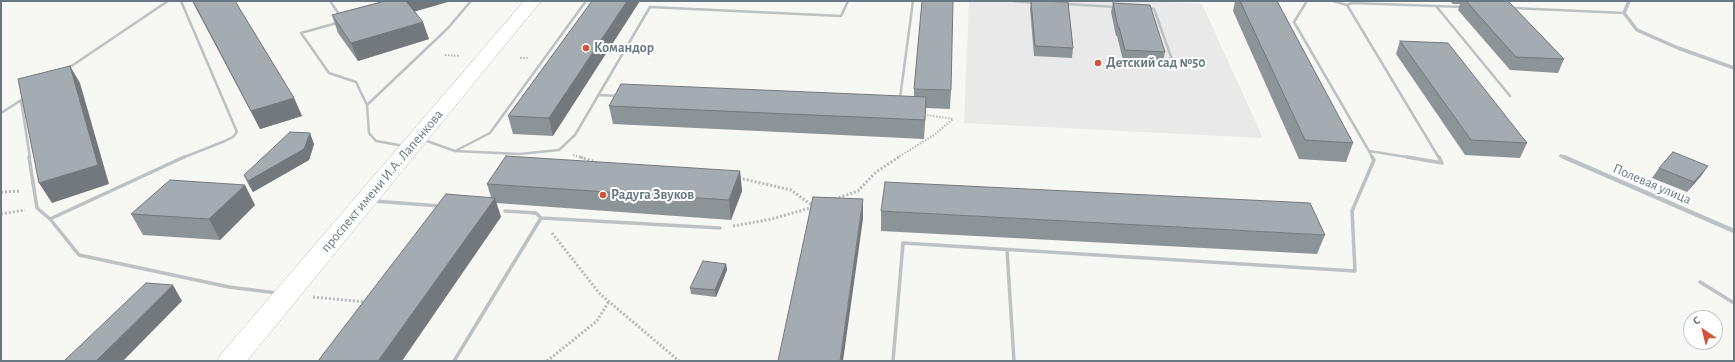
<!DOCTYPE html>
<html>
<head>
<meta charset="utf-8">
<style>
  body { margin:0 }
  #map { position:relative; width:1735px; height:362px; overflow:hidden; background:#f7f7f4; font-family:"Alegreya Sans",sans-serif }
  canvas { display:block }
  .frame { position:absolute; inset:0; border:2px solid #697983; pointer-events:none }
  .north { position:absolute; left:1683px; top:310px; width:40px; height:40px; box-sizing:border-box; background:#fff; border:1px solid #c3c9cd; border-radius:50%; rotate:325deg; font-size:11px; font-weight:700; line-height:16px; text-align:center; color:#697983 }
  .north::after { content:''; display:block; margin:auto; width:14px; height:18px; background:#d35338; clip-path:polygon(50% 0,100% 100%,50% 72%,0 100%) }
</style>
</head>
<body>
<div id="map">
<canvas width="1735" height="362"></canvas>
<div class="frame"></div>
<div class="north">С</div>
</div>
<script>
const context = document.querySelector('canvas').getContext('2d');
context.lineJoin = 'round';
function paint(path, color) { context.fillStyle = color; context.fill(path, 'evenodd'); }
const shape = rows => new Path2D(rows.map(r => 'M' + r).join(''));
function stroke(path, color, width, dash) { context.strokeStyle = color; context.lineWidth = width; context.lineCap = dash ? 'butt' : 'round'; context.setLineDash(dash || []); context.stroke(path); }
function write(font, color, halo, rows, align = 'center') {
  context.font = font + ' "Alegreya Sans",sans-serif'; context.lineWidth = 4; context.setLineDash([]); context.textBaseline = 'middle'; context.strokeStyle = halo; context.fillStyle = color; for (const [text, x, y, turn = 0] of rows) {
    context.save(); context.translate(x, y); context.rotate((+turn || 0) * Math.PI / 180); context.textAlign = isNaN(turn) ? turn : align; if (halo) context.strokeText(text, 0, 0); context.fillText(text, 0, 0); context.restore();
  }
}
const built = shape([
  [969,1,1150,1,1202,4,1263,138,964,123]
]);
const pathFar1 = shape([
  [445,55,460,56],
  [520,58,529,58],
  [573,155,584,158],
  [897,158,934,135,953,119,926,115]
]);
const path = shape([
  [580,157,599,163],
  [739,178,791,190,813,206],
  [1,192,20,191],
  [835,199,858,191,876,172,899,157],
  [1,214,25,210],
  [733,226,772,219,813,207],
  [552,233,600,294,679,361],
  [313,297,366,302],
  [547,361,597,321,609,301]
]);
const laneFar1 = shape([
  [181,1,237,132,233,137,225,141,182,158],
  [330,1,341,17],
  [1014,1,1034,3],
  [1307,1,1294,22,1373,158],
  [1333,1,1347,5,1439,158],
  [1066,4,1116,7],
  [1347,5,1352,3,1436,6,1510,96],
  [1436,6,1462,7],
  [1148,8,1154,9,1175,68],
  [1512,8,1624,13],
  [337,23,301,33,329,73,356,82,367,105],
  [67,69,168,1],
  [599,95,619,96],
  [900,98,913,1],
  [21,100,30,158],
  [1,113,23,99],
  [424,140,455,151,519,154,559,150,575,135,650,7,841,16,848,1],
  [404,146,376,141,369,133,367,105,448,28,471,1],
  [457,150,490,133,586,1],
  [1369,151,1413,158]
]);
const lane = shape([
  [29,157,37,208,50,219,79,255,229,287,277,293],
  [1407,157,1442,163,1439,157],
  [374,201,440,206],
  [505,211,536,213,541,218],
  [50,219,184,157],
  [1007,250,1014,361],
  [1700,282,1734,303],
  [454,361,541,218,720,228],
  [893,361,903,243,1355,271,1352,211,1374,160,1372,157]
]);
const streetFar1 = shape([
  [1629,1,1624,13,1637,30,1678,48,1734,68],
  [1561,156,1566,158]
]);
const street = shape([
  [1564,157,1734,231]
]);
const secondary = shape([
  [524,1,541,1,247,361,217,361,221,354,524,1]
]);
const wall = shape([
  [192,1,235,1,294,98,302,116,260,129],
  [384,1,451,1,415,11,429,39,358,61,338,33,332,15],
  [592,1,553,136,513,134,508,116],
  [1031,1,1073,48,1072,58,1034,56,1030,9],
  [1235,1,1277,1,1353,143,1346,162,1299,159,1233,11],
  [1450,1,1508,1,1564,59,1558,73,1510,70,1458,10,1460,4,1453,4],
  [1113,3,1165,52,1163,62,1123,60,1117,36,1116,36,1111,12],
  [1400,41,1527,143,1520,158,1465,155,1396,54],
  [914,89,951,90,950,109,926,108,924,139,613,124,609,106,914,96],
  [314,144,309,160,253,192,249,186,244,175],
  [1659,168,1701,176,1687,192,1652,178],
  [740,171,742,191,731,220,496,203,501,217,491,197,487,184],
  [255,205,220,240,143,235,131,214],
  [881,211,1325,235,1317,254,881,231],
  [726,264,727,270,716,297,691,294,690,288]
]);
const shadedWall = shape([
  [391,1,451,1,396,17],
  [627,1,640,1,553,136,549,118],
  [423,22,429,39,358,61,351,43],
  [70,66,80,83,109,184,52,203,39,183],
  [294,98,302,116,260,129,251,111],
  [310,133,314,144,309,160,253,192,248,181],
  [1708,166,1701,176,1687,192,1694,182],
  [740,171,742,191,731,220,729,200],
  [245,185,255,205,220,240,209,219],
  [495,198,501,217,402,361,378,361],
  [863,199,863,219,843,361,840,361],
  [726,264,727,270,716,297,715,290],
  [173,285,182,301,123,361,96,361]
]);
const building = shape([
  [193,1,235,1,294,98,251,111,193,1],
  [385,1,406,1,423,22,351,43,332,15,385,1],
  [592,1,627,1,549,118,508,116,592,1],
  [922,1,953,1,951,90,914,89,922,1],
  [1031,1,1068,2,1073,48,1035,46,1031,1],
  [1240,1,1277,1,1353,143,1305,140,1240,1],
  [1466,1,1508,1,1564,59,1516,57,1466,1],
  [1113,3,1150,5,1165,52,1125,50,1119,27,1118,27,1113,3],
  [1400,41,1448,43,1527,143,1471,140,1400,41],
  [70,66,98,165,39,183,18,79,70,66],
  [621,84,926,97,925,120,609,106,621,84],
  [290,132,310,133,304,149,248,181,244,175,290,132],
  [1673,152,1708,166,1694,182,1659,168,1673,152],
  [506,156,740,171,729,200,487,184,506,156],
  [170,180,245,185,209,219,131,214,170,180],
  [885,182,1310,203,1325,235,881,211,885,182],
  [446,194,495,198,378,361,318,361,446,194],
  [813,197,863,199,840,361,778,361,813,197],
  [703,261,726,264,715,290,690,288,703,261],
  [146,283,173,285,96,361,64,361,146,283]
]);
const markers = [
  [586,48,4,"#d35338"],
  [1098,63,4,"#d35338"],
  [603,195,4,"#d35338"]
];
const poiNames = [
  ["Командор",594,48],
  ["Детский сад №50",1106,63],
  ["Радуга Звуков",611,195]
];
const streetNames = [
  ["проспект имени И.А. Лапенкова",382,181,-50],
  ["Полевая улица",1652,184,23]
];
paint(built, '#e8e9e8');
stroke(secondary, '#b1b7bb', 1);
stroke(pathFar1, '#b7bbbd', 2, [1.5, 1.5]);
stroke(path, '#b7bbbd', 3, [2, 2]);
stroke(laneFar1, '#bcc1c4', 2.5);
stroke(lane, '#bcc1c4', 3.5);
stroke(streetFar1, '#bcc1c4', 3.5);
stroke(street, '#bcc1c4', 4.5);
paint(secondary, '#fff');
paint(wall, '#8d9498');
paint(shadedWall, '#73787c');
paint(building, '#a4acb1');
stroke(building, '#73787c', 1);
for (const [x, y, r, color] of markers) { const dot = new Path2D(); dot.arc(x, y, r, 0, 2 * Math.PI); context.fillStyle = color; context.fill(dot); stroke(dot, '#fff', 1.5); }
write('bold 14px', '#697983', '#fff', poiNames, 'left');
write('14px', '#697983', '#fff', streetNames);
</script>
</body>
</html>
